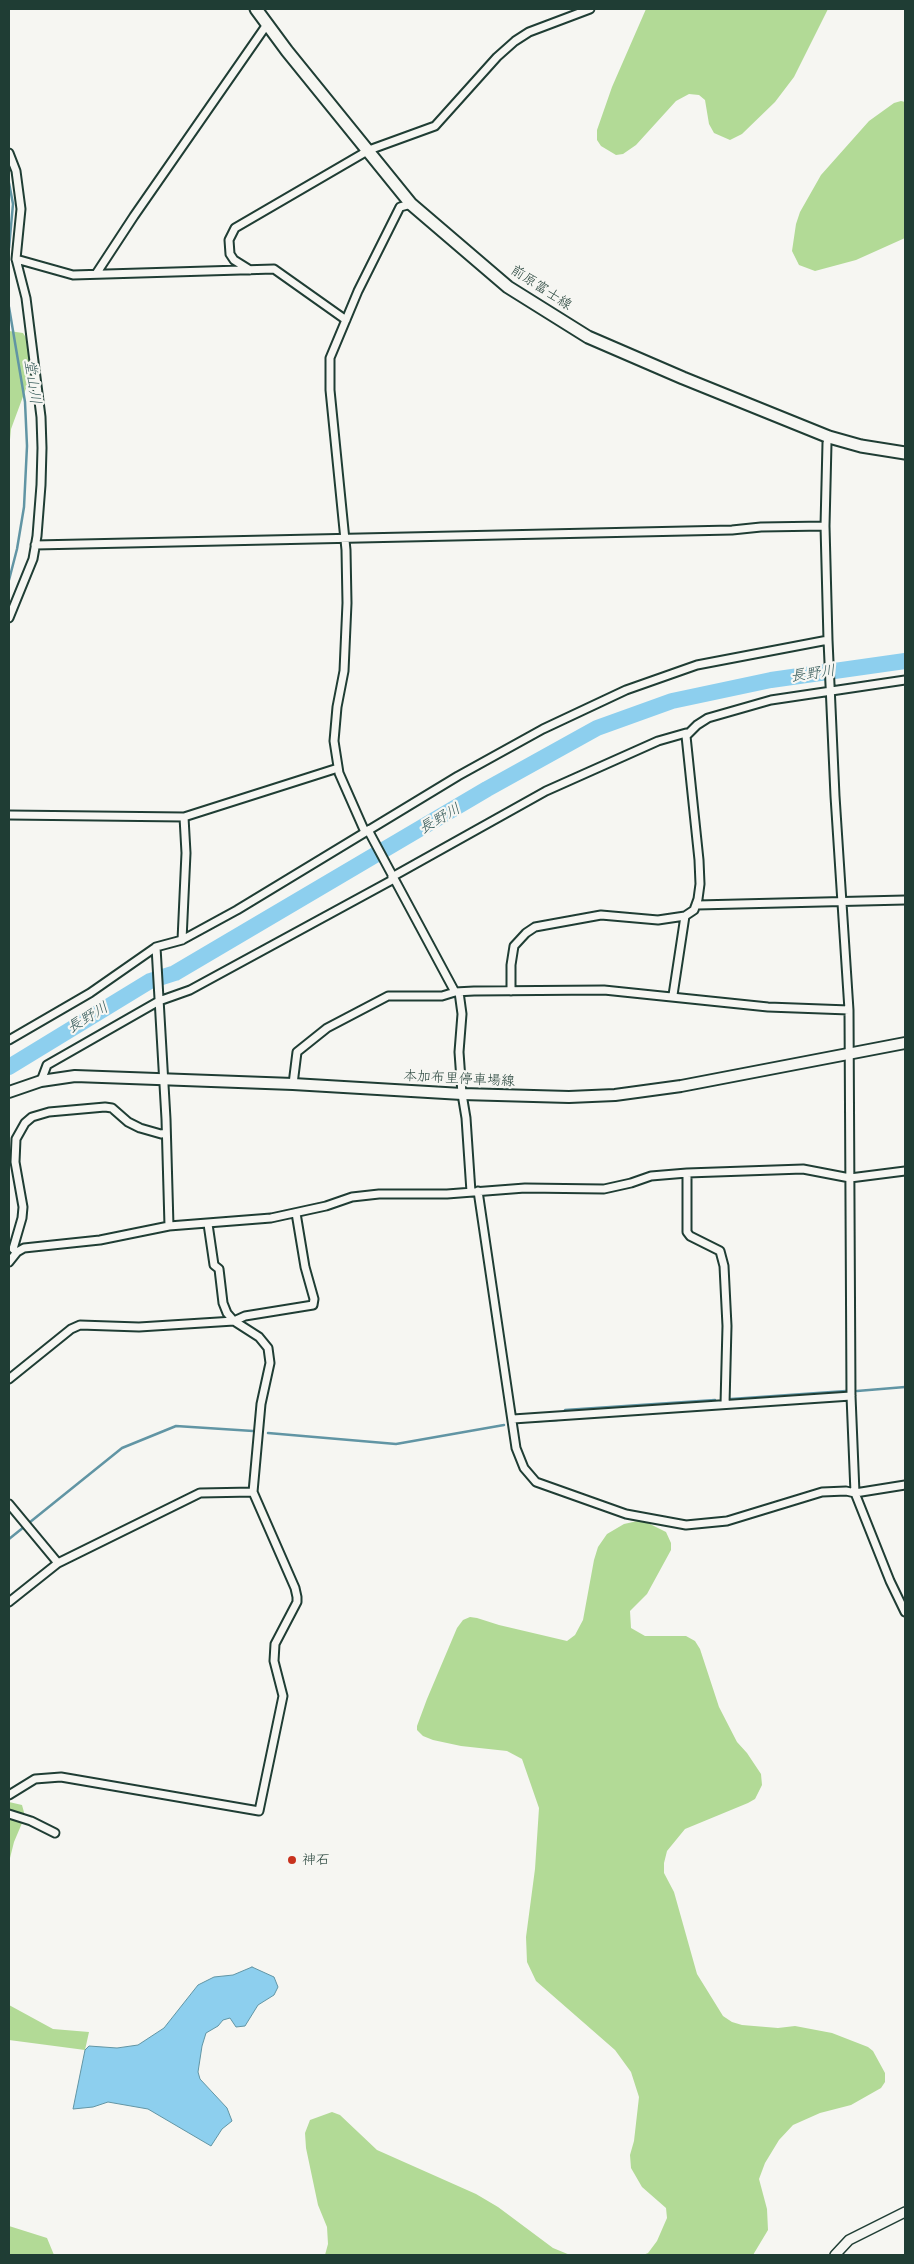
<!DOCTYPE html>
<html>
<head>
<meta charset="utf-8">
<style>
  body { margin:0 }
  #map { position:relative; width:914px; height:2264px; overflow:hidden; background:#f6f6f2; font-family:"Shantell Sans",sans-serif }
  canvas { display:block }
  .frame { position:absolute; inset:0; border:10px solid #1f3d34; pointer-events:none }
</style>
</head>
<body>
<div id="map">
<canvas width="914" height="2264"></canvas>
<div class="frame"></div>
</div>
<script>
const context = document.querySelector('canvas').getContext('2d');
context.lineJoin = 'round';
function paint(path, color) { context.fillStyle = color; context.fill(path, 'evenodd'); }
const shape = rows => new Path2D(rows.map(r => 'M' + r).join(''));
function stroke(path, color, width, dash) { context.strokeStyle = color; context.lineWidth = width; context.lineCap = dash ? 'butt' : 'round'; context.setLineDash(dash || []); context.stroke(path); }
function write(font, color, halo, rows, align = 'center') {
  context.font = font + ' "Shantell Sans","Klee One",sans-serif'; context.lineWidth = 4.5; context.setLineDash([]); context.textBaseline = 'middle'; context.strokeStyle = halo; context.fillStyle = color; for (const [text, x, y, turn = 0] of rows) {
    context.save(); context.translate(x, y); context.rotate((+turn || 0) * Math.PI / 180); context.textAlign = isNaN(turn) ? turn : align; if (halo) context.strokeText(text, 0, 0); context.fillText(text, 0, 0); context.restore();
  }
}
const green = shape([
  [646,9,828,9,794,77,775,102,742,134,730,140,714,133,709,124,705,100,699,95,689,94,676,101,636,145,623,154,616,155,601,146,597,140,597,130,612,87],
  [901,101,905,102,905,238,856,260,815,271,799,265,792,251,796,224,800,212,821,175,869,121,894,103],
  [9,331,23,333,38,356,11,429,9,450],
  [642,1520,666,1532,671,1543,671,1550,647,1594,630,1611,631,1628,645,1636,686,1636,695,1641,700,1649,719,1707,737,1742,747,1753,761,1774,762,1785,755,1799,748,1803,685,1829,667,1851,664,1863,664,1873,674,1892,697,1974,723,2016,732,2022,742,2025,778,2028,795,2026,832,2033,868,2047,873,2051,885,2073,885,2082,881,2088,851,2105,820,2113,793,2125,779,2140,765,2163,759,2179,767,2209,768,2230,753,2255,643,2255,648,2253,657,2241,667,2218,666,2208,642,2187,631,2168,630,2155,634,2141,639,2097,631,2072,615,2050,536,1981,527,1962,526,1937,535,1869,539,1808,522,1759,507,1751,461,1746,433,1740,423,1736,417,1730,417,1726,427,1699,457,1628,463,1620,470,1617,477,1618,499,1625,567,1641,575,1635,583,1620,594,1560,598,1547,607,1534,624,1524],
  [9,1802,22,1805,25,1816,14,1842,9,1862],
  [9,2005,53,2029,89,2032,85,2050,9,2040],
  [332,2112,340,2115,377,2150,476,2194,498,2207,553,2248,570,2255,325,2255,328,2244,327,2227,318,2205,306,2148,305,2133,310,2120],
  [9,2226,47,2238,54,2255,9,2255]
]);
const water = shape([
  [252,1967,274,1977,278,1987,274,1995,258,2005,245,2026,236,2027,230,2018,223,2020,218,2026,206,2033,202,2046,198,2072,200,2079,227,2108,232,2121,222,2129,211,2146,148,2109,108,2102,93,2107,73,2109,85,2050,89,2046,117,2048,138,2045,164,2028,198,1985,214,1977,233,1975,252,1967]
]);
const stream = shape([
  [9,183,13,204,9,248],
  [9,307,25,402,27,446,24,507,17,549,9,580],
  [857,1391,905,1387],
  [731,1399,846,1391],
  [565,1410,715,1400],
  [521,1422,557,1420],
  [268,1433,396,1444,504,1425],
  [9,1539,122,1448,176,1426,253,1431]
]);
const river = shape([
  [9,1067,150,981,175,973,487,789,597,728,672,701,771,680,905,661]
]);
const minor = shape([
  [9,153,16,171,21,209,16,259,26,298,41,417,42,448,41,485,37,536,33,559,9,618],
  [16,259,73,275,274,269,346,320],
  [250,270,234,260,230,254,229,240,235,228,369,150,435,126,497,57,515,41,529,32,590,9],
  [96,274,134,216,268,23],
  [829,437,827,443,825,526,828,640,835,796,849,1010,851,1396,855,1493,890,1581,905,1612],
  [35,545,732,530,761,527,825,526],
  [686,736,697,725,708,718,771,700,905,680],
  [9,815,184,817,338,768],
  [368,830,455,992],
  [365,832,339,773,334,741,337,707,344,671,347,603,346,550,330,390,330,358,358,291,400,207,411,204],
  [392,877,546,791,658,741,686,733,686,736],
  [697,905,905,900],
  [182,940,186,853,184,817],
  [156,947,166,1119,169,1226],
  [511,991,511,965,514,946,526,933,535,927,601,915,658,920,685,916,694,910,698,899,700,884,699,860,686,736],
  [459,992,462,1014,459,1052,462,1094,466,1118,471,1192],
  [673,995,685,916],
  [9,1040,90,993,156,947,182,940,237,910,458,776,543,729,626,690,697,665,828,640],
  [41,1081,47,1065,159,1001,190,990,394,879],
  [293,1084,297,1052,327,1028,388,996,442,996,455,992,474,991,604,990,768,1007,849,1010],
  [687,1173,687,1232,690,1236,720,1251,724,1266,727,1326,725,1404],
  [478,1191,516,1448,524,1468,536,1482,626,1514,686,1525,727,1521,822,1492,846,1491,855,1493,905,1485],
  [17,1252,13,1249,22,1218,23,1207,15,1162,16,1139,25,1123,32,1117,49,1112,105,1107,112,1108,128,1122,140,1128,161,1134,166,1133],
  [9,1262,17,1252,24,1248,100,1240,169,1226,271,1218,326,1206,352,1197,379,1194,447,1194,525,1188,604,1189,631,1183,651,1176,687,1173,803,1169,850,1178,905,1171],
  [9,1379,71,1329,80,1325,139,1327,234,1321,245,1316,313,1305,314,1299,305,1267,296,1213],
  [513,1419,851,1396],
  [9,1504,58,1563],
  [9,1602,58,1563,200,1493,253,1492],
  [9,1795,35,1779,61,1777,259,1811,283,1696,274,1661,275,1644,297,1602,297,1597,295,1588,253,1492,261,1404,270,1363,268,1348,259,1337,234,1321,227,1313,223,1303,219,1269,214,1265,208,1224],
  [9,1814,31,1821,55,1833]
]);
const tertiary = shape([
  [835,2255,849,2240,905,2212]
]);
const secondary = shape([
  [9,1092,41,1081,75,1076,293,1084,462,1094,569,1097,615,1095,681,1086,905,1043]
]);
const primary = shape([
  [256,9,287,51,411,204,508,287,588,337,683,378,829,437,861,446,905,453]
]);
const markers = [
  [292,1860,5,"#c8321e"]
];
const streetNames = [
  ["前原富士線",541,288,33],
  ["本加布里停車場線",459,1079,3]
];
const poiNames = [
  ["神石",302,1860]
];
const waterNames = [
  ["堂山川",32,382,82],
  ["長野川",813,674,-8],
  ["長野川",440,819,-30],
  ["長野川",88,1018,-31]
];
paint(green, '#b2da96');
paint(water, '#8dcfee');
stroke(water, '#6195a4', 1);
stroke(stream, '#6195a4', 2.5);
stroke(river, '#8dcfee', 16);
stroke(minor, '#1f3d34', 11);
stroke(tertiary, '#1f3d34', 12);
stroke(secondary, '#1f3d34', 14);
stroke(primary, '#1f3d34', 15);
stroke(minor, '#f6f6f2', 7);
stroke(tertiary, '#f6f6f2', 9);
stroke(secondary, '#f6f6f2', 10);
stroke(primary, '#f6f6f2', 11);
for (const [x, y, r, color] of markers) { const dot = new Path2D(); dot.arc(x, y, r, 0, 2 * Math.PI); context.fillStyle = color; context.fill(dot); stroke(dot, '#f6f6f2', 2); }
write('14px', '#1f3d34', '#f6f6f2', streetNames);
write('14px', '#1f3d34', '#f6f6f2', poiNames, 'left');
write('italic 15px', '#355a59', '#f6f6f2', waterNames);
</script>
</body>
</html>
